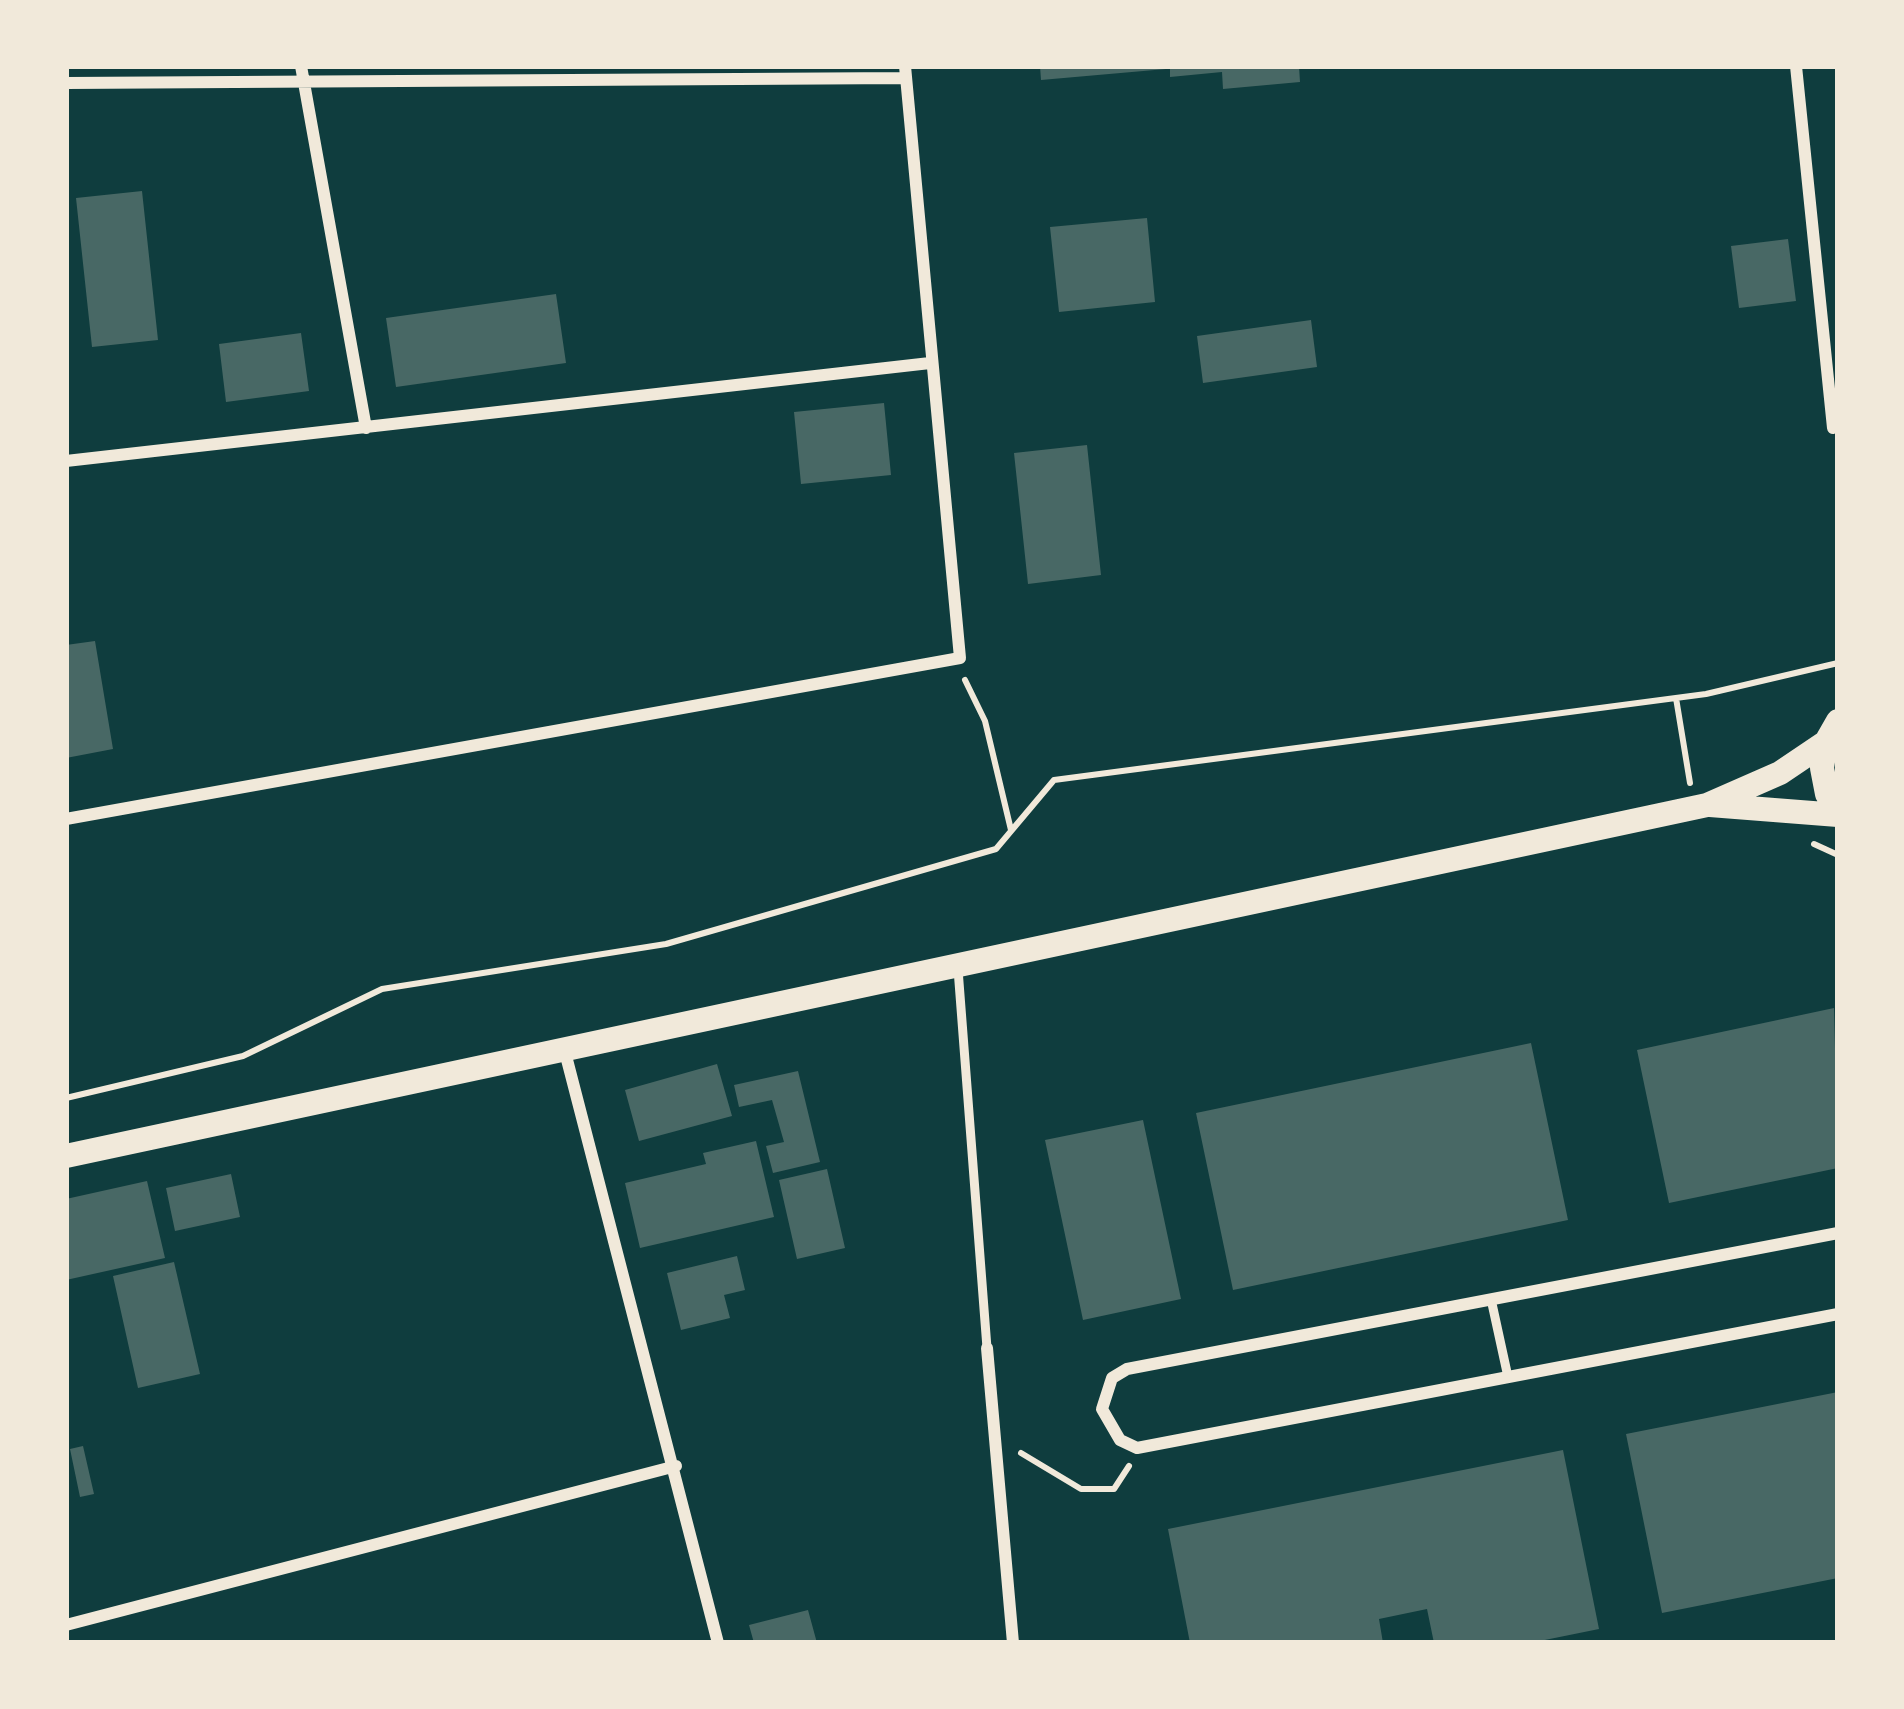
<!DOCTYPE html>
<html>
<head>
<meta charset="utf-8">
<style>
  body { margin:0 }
  #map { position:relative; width:1904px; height:1709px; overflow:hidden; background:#0f3d3e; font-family:"Varela Round",sans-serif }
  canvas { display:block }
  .frame { position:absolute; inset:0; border:69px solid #f1e9da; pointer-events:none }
</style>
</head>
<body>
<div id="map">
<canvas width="1904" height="1709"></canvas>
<div class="frame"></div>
</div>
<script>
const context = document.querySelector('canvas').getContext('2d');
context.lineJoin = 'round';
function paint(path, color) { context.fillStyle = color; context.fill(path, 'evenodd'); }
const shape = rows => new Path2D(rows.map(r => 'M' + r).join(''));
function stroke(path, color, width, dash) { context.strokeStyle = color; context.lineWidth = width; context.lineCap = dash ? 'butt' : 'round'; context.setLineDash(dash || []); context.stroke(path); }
const building = shape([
  [1040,66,1166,66,1166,69,1041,80],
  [1170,66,1299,66,1300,82,1223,89,1222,72,1170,77],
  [142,191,158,340,92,347,76,198],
  [1147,218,1155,302,1059,312,1050,227],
  [1788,239,1796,301,1739,308,1731,246],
  [556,294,566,363,396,387,386,318],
  [1311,320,1317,367,1203,383,1197,336],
  [301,333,309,391,226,402,219,344],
  [884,403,891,475,801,484,794,412],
  [1087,445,1101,575,1028,584,1014,453],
  [95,641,113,749,66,758,66,645],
  [1834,1008,1838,1168,1669,1203,1637,1050],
  [1531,1043,1568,1220,1233,1290,1196,1113],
  [717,1064,732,1116,639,1141,625,1090],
  [798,1071,820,1162,773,1173,766,1146,784,1142,772,1100,739,1107,734,1085],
  [1143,1120,1181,1299,1083,1320,1045,1140],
  [756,1141,774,1217,640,1248,625,1183,706,1164,703,1153],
  [827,1169,845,1248,797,1259,779,1180],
  [231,1174,240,1217,175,1231,166,1188],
  [147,1181,165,1258,66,1280,66,1199],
  [737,1256,745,1290,724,1295,730,1318,681,1330,667,1273],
  [174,1262,200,1374,138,1388,113,1276],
  [1838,1392,1838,1578,1662,1613,1626,1434],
  [83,1446,94,1494,80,1497,70,1449],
  [1563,1450,1599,1629,1530,1643,1434,1643,1427,1609,1379,1619,1383,1643,1190,1643,1168,1529],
  [808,1610,817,1643,754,1643,749,1625]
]);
const path = shape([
  [965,680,985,721,1011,830],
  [1676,698,1690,783],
  [1814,844,1838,855],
  [66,1098,243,1056,382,989,666,944,996,849,1054,780,1706,694,1838,663],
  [1021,1453,1081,1489,1114,1489,1129,1466]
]);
const service = shape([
  [958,969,987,1348],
  [1491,1299,1508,1377]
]);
const minor = shape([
  [301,66,366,428],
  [1796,66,1833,428],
  [66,83,906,78],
  [66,461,930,363],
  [66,819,960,658,905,66],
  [565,1052,718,1643],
  [1838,1233,1127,1369,1112,1378,1102,1409,1120,1440,1137,1448,1838,1314],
  [987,1348,1013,1643],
  [66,1625,676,1466]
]);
const secondary = shape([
  [1838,721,1826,742,1822,768,1827,794,1838,810],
  [1710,805,1838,815],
  [66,1156,1707,805,1780,773,1826,742]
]);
paint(building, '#486865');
stroke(path, '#f1e9da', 6);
stroke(service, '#f1e9da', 9);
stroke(minor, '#f1e9da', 12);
stroke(secondary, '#f1e9da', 24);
</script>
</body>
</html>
